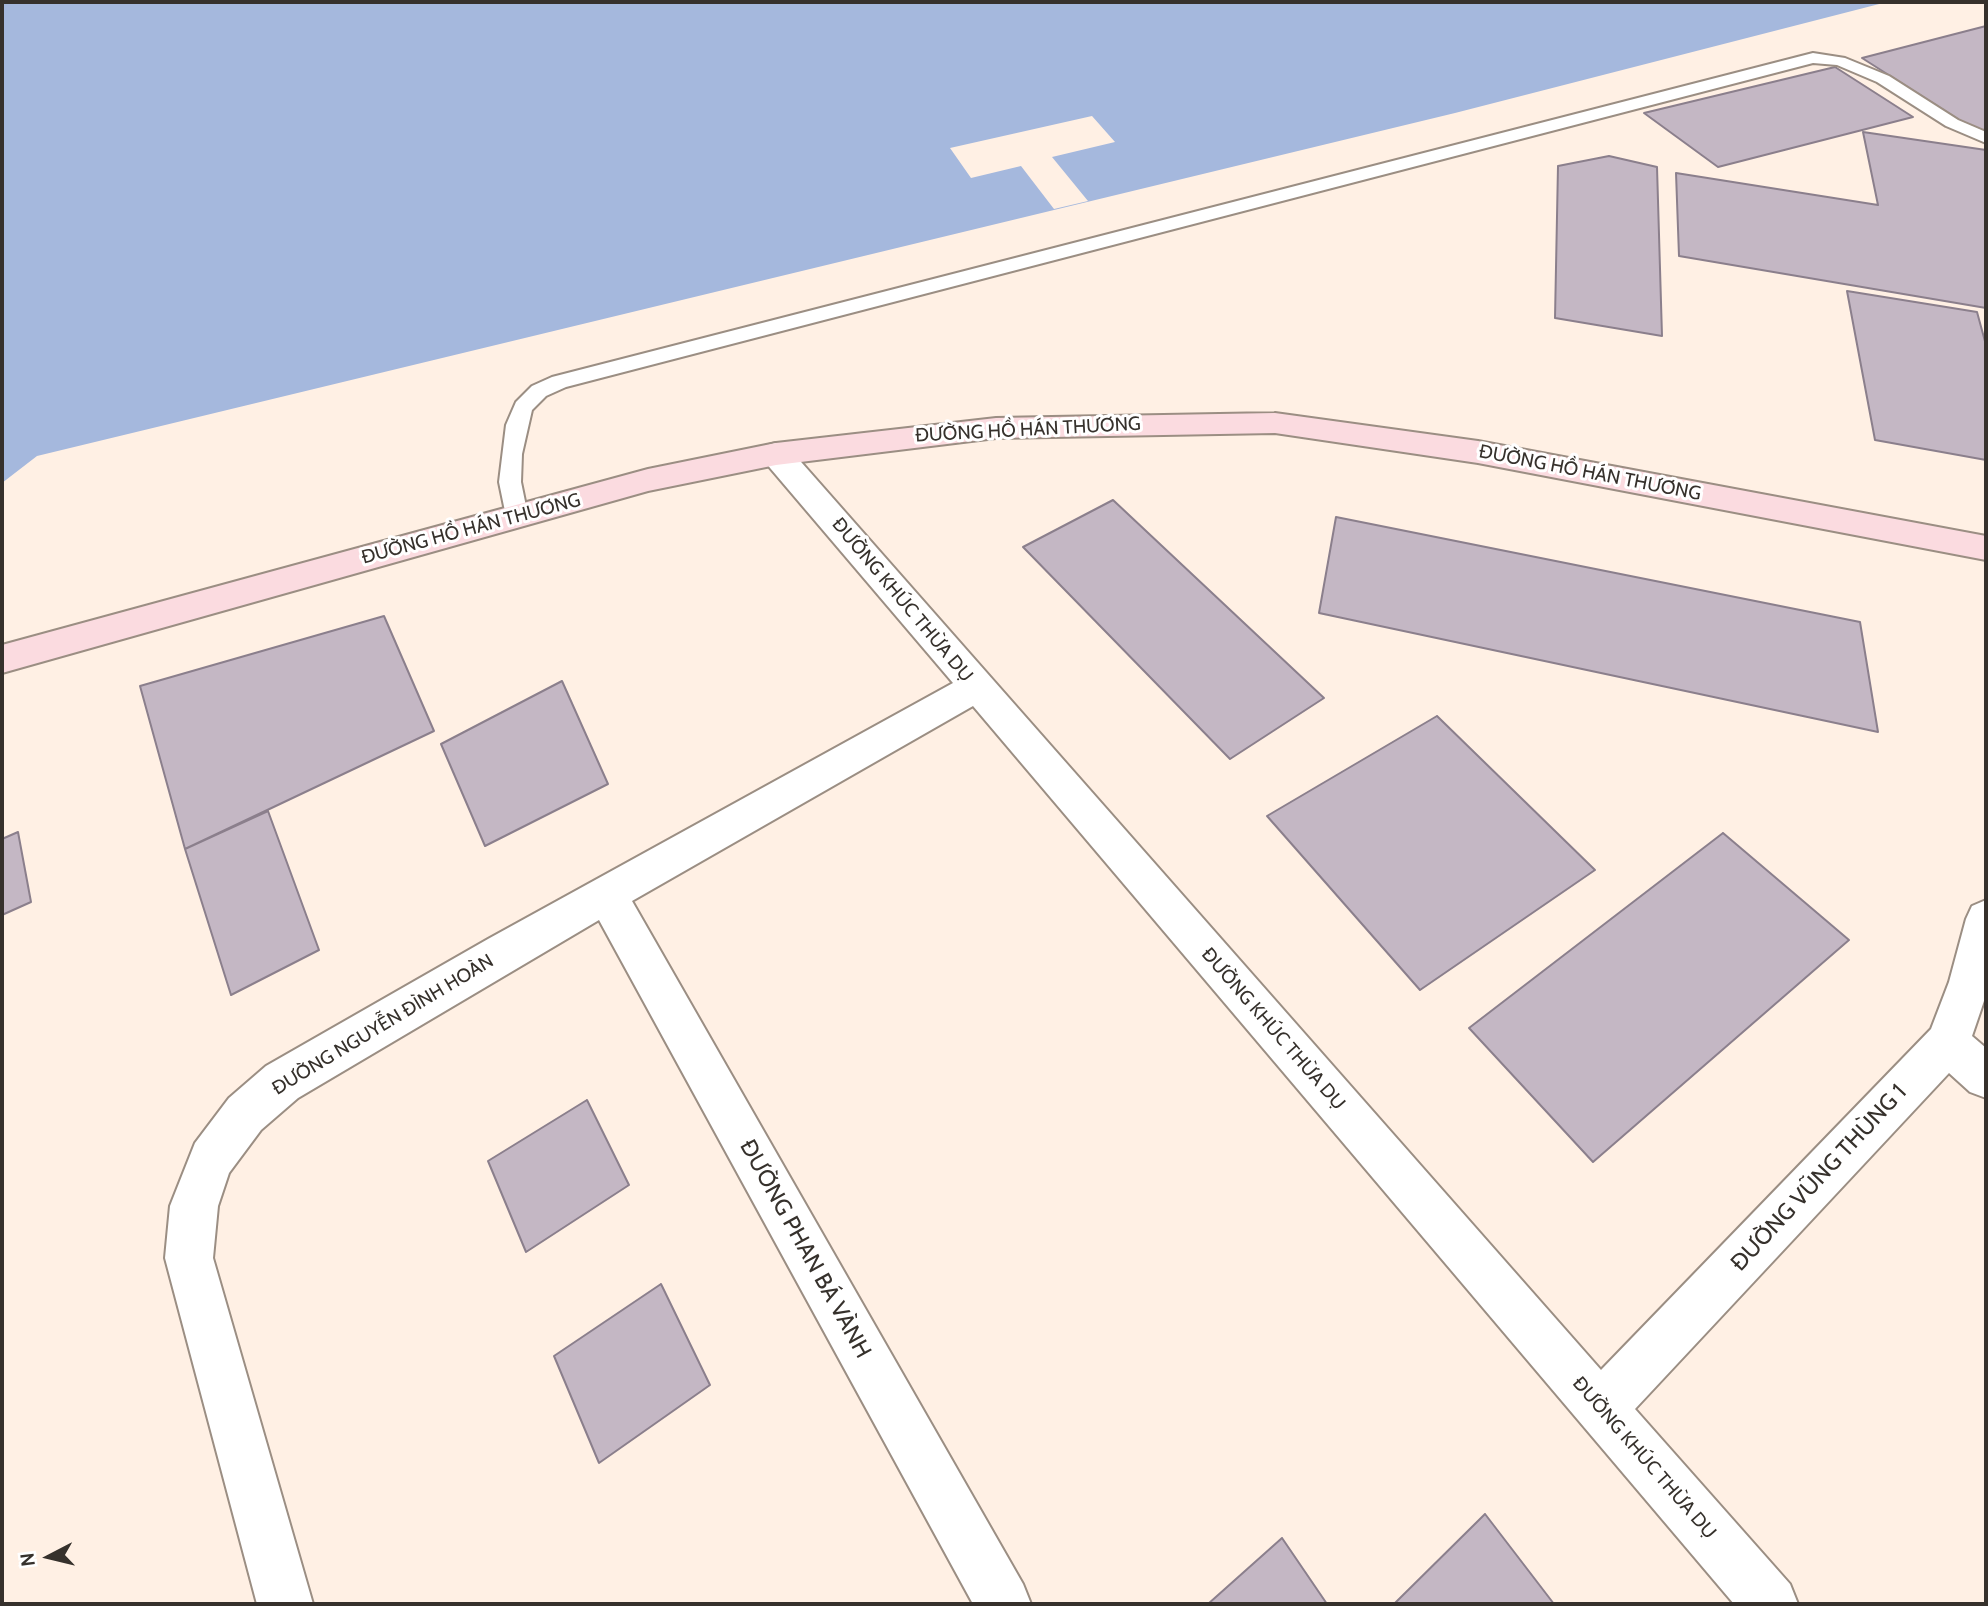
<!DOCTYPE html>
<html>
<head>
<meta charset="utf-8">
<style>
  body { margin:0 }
  #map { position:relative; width:1988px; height:1606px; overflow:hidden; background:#fff0e4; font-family:Cabin,sans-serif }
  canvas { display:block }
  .frame { position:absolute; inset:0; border:4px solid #36312c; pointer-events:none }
  .north { position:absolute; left:14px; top:1522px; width:70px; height:70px; -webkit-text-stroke:5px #fff; paint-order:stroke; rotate:263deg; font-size:19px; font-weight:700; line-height:28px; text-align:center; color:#36312c }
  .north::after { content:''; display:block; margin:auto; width:24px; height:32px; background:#36312c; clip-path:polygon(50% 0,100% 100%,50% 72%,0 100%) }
</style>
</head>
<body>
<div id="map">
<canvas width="1988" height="1606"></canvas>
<div class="frame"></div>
<div class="north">N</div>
</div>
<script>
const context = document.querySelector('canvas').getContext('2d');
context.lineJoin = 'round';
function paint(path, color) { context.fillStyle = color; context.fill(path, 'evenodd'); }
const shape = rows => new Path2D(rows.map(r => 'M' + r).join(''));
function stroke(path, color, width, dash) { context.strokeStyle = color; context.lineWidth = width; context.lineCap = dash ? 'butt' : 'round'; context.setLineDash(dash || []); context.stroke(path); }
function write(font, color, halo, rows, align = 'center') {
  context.font = font + ' Cabin,sans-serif'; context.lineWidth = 6; context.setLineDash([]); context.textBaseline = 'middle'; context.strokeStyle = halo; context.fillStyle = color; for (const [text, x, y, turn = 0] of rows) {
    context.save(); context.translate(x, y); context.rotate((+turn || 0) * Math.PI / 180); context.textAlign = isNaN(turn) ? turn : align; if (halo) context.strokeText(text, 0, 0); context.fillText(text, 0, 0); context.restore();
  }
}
const water = shape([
  [2,2,1887,2,1455,113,37,456,2,483]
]);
const pier = shape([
  [1092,116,1115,142,1052,157,1088,201,1054,209,1021,166,971,178,950,148]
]);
const building = shape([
  [1986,26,1986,129,1978,132,1862,58,1986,26],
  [1835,67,1913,117,1718,167,1644,113,1835,67],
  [1863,132,1986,150,1986,308,1679,256,1676,173,1878,205,1863,132],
  [1609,156,1657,167,1662,336,1555,318,1558,166,1609,156],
  [1847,291,1977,312,1986,345,1986,460,1875,440,1847,291],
  [1113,500,1324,698,1230,759,1023,547,1113,500],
  [1336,517,1860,622,1878,732,1319,613,1336,517],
  [384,616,434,731,185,849,140,686,384,616],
  [562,681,608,784,485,846,441,744,562,681],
  [1437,716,1595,870,1420,990,1267,816,1437,716],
  [268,811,319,950,231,995,185,849,268,811],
  [18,832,31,902,2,915,2,839,18,832],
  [1723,833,1849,940,1593,1162,1469,1028,1723,833],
  [587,1100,629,1185,526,1252,488,1161,587,1100],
  [661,1284,710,1385,599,1463,554,1356,661,1284],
  [1485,1514,1554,1604,1396,1604,1395,1603,1485,1514],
  [1282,1538,1327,1604,1208,1604,1282,1538]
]);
const lane = shape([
  [1813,53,1845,58,1889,76,1958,120,1986,132,1986,143,1946,126,1877,82,1837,65,1813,63,566,387,546,396,532,410,522,454,521,482,528,516,525,522,517,524,509,522,506,516,499,482,506,425,516,402,532,386,552,377,1813,53]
]);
const street = shape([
  [776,443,787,446,1601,1370,1931,1029,1949,982,1966,919,1972,906,1986,900,1986,995,1972,1036,1986,1048,1986,1098,1970,1092,1949,1073,1635,1409,1790,1584,1798,1604,1734,1604,973,706,632,901,1023,1584,1031,1604,973,1604,599,920,298,1098,261,1130,229,1173,218,1206,213,1258,313,1604,257,1604,165,1258,170,1206,195,1143,229,1098,266,1066,488,939,953,683,765,462,761,454,765,446,776,443]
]);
const secondary = shape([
  [1275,413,1478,441,1986,536,1986,560,1478,463,1275,433,996,438,776,465,648,491,2,673,2,645,648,469,776,443,996,418,1275,413]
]);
const streetNames = [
  ["ĐƯỜNG HỒ HÁN THƯƠNG",1028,430,-3],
  ["ĐƯỜNG HỒ HÁN THƯƠNG",1590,473,11],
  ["ĐƯỜNG HỒ HÁN THƯƠNG",471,529,-15],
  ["ĐƯỜNG KHÚC THỪA DỤ",902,600,50],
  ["ĐƯỜNG NGUYỄN ĐÌNH HOÀN",383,1025,-31],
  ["ĐƯỜNG KHÚC THỪA DỤ",1273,1029,49],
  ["ĐƯỜNG KHÚC THỪA DỤ",1644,1458,49]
];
const nearStreetnames = [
  ["ĐƯỜNG VŨNG THÙNG 1",1819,1178,-47],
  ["ĐƯỜNG PHAN BÁ VÀNH",805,1249,61]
];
paint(water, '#a5b8dd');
paint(pier, '#fff0e4');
paint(building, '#c4b7c4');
stroke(building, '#8b7f8c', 2);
stroke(lane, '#9b8e83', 4);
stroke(street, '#9b8e83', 4);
stroke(secondary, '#9b8e83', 4);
paint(lane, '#fff');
paint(street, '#fff');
paint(secondary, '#fbdbe0');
write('19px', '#36312c', '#fff', streetNames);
write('23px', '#36312c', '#fff', nearStreetnames);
</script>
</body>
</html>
